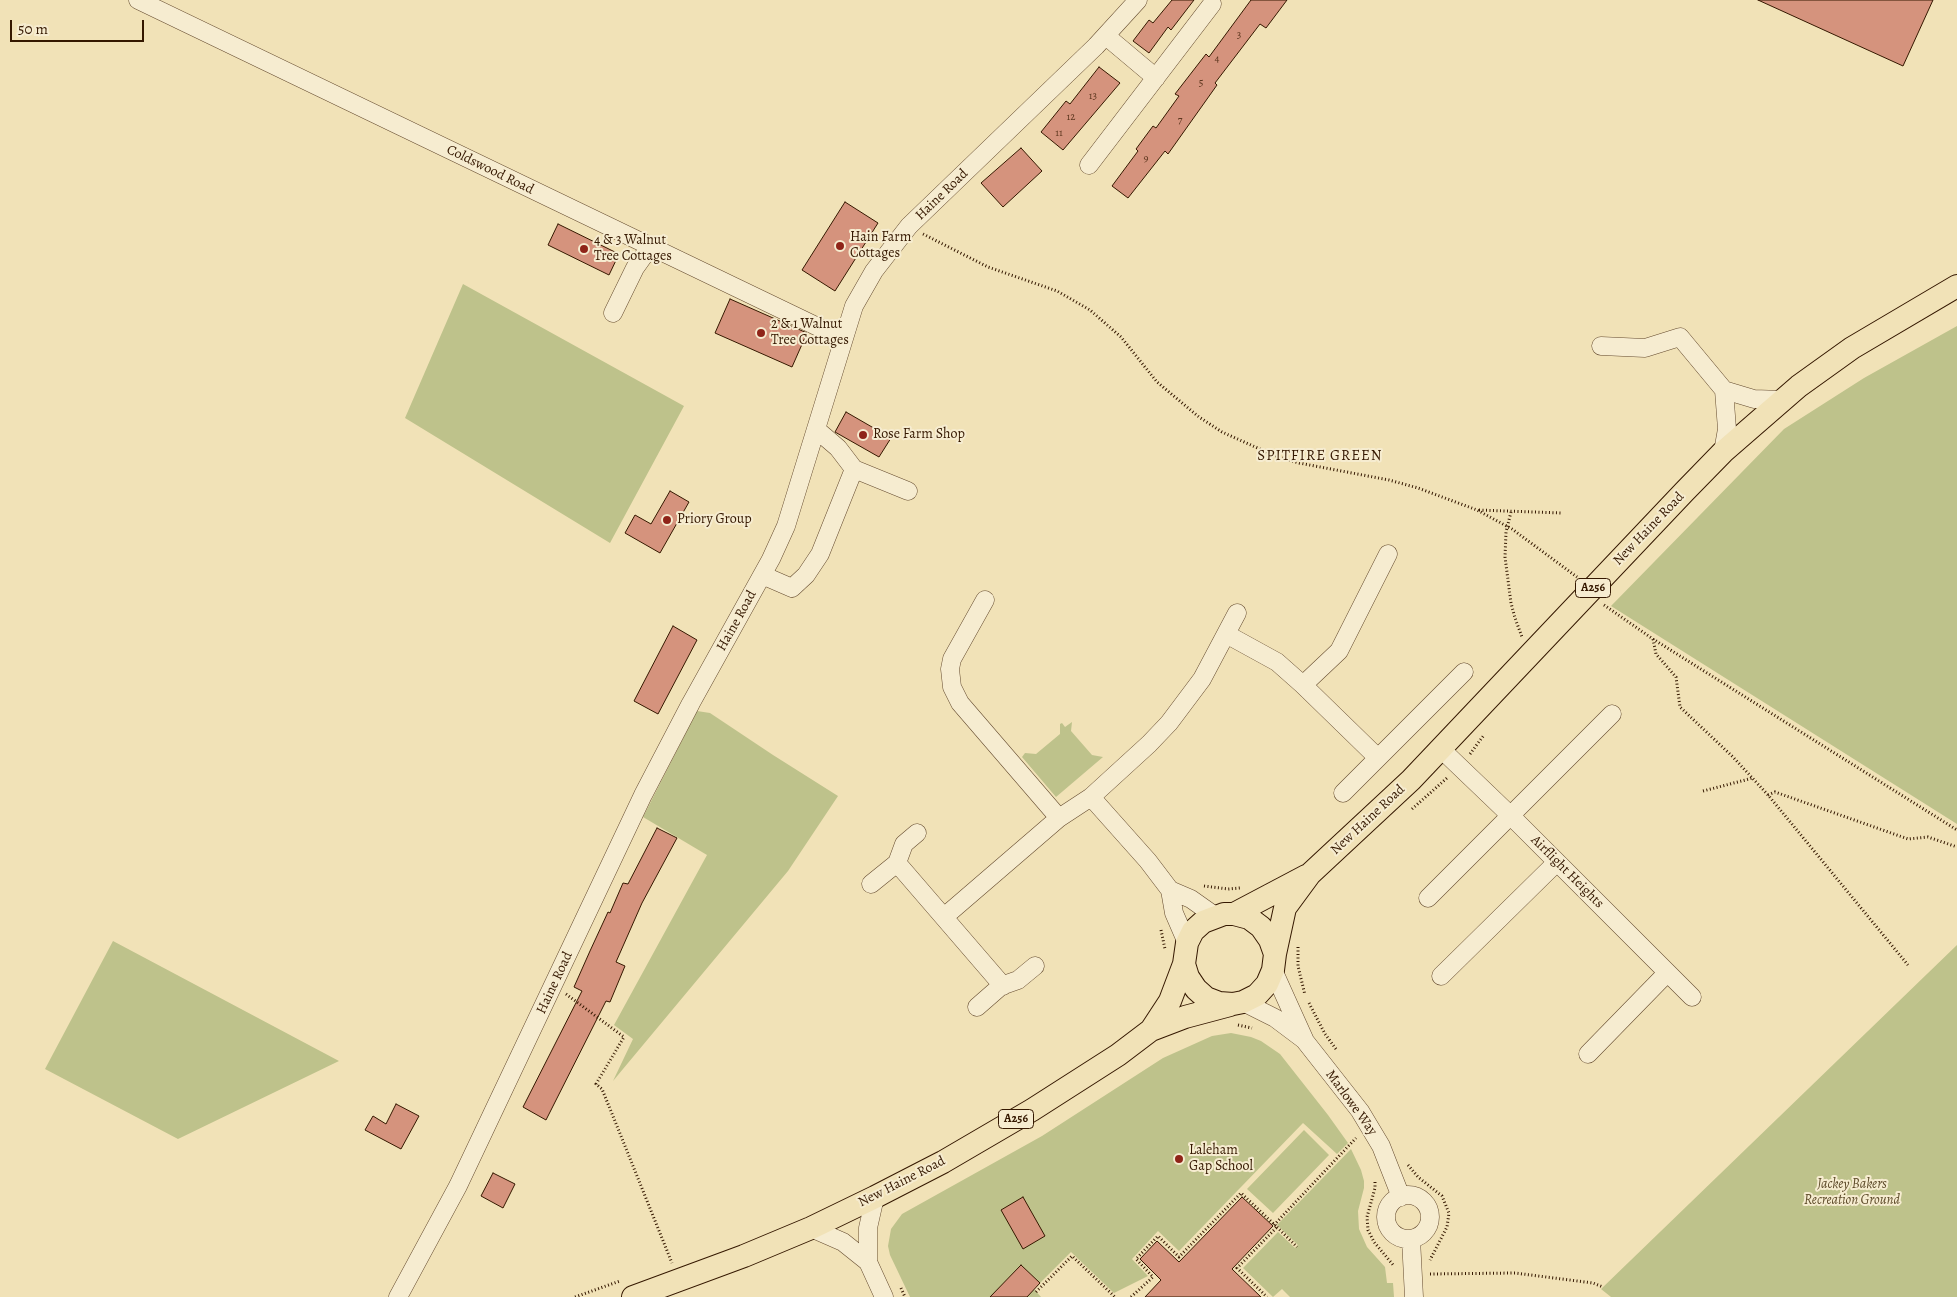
<!DOCTYPE html>
<html>
<head>
<meta charset="utf-8">
<style>
  body { margin:0 }
  #map { position:relative; width:1957px; height:1297px; overflow:hidden; background:#f1e2b7; font-family:Alegreya,serif }
  canvas { display:block }
  .scale { position:absolute; left:10px; top:20px; width:134px; height:22px; box-sizing:border-box; border:2px solid #351800; border-top:0; padding-left:6px; font-size:15px; line-height:18px; white-space:nowrap; color:#351800; -webkit-text-stroke:4px #f6ecd0; paint-order:stroke }
</style>
</head>
<body>
<div id="map">
<canvas width="1957" height="1297"></canvas>
<div class="scale">50 m</div>
</div>
<script>
const context = document.querySelector('canvas').getContext('2d');
context.lineJoin = 'round';
function paint(path, color) { context.fillStyle = color; context.fill(path, 'evenodd'); }
const shape = rows => new Path2D(rows.map(r => 'M' + r).join(''));
function stroke(path, color, width, dash) { context.strokeStyle = color; context.lineWidth = width; context.lineCap = dash ? 'butt' : 'round'; context.setLineDash(dash || []); context.stroke(path); }
function write(font, color, halo, rows, align = 'center') {
  context.font = font + ' Alegreya,serif'; context.lineWidth = 4; context.setLineDash([]); context.textBaseline = 'middle'; context.strokeStyle = halo; context.fillStyle = color; for (const [text, x, y, turn = 0] of rows) {
    context.save(); context.translate(x, y); context.rotate((+turn || 0) * Math.PI / 180); context.textAlign = isNaN(turn) ? turn : align; if (halo) context.strokeText(text, 0, 0); context.fillText(text, 0, 0); context.restore();
  }
}
const green = shape([
  [463,284,684,406,610,543,405,418],
  [1957,326,1957,824,1611,606,1784,429,1864,378],
  [697,711,710,713,773,755,838,796,788,871,613,1081,633,1039,614,1025,707,855,643,817],
  [1072,722,1071,731,1092,755,1103,757,1056,797,1022,757,1025,753,1036,754,1060,734,1060,724,1062,723,1065,727],
  [113,941,339,1061,178,1139,45,1069],
  [1957,945,1957,1297,1611,1297,1601,1289],
  [1231,1033,1251,1037,1261,1041,1280,1054,1328,1115,1348,1143,1337,1154,1303,1123,1179,1251,1158,1231,1132,1259,1148,1276,1114,1293,1071,1252,1034,1289,1041,1297,910,1297,890,1255,888,1246,891,1229,902,1214,1042,1136,1163,1058,1212,1036],
  [1304,1130,1329,1155,1273,1213,1247,1189],
  [1351,1149,1361,1170,1364,1181,1364,1188,1358,1211,1359,1229,1367,1247,1385,1267,1387,1283,1393,1283,1394,1297,1290,1297,1282,1289,1273,1297,1243,1268,1278,1232,1295,1248,1298,1245,1277,1225]
]);
const building = shape([
  [1172,0,1194,0,1171,30,1168,27,1149,53,1133,41,1149,20,1153,23,1172,0],
  [1251,0,1287,0,1266,28,1260,24,1215,83,1217,85,1168,154,1165,151,1128,198,1112,186,1138,151,1136,149,1153,126,1156,128,1179,96,1175,94,1206,54,1209,57,1251,0],
  [1758,0,1933,0,1903,66,1758,0],
  [1099,67,1120,83,1063,150,1041,132,1066,101,1070,104,1099,67],
  [1021,148,1042,171,1003,207,981,183,1021,148],
  [845,202,878,223,835,291,802,270,845,202],
  [558,224,619,254,609,275,548,245,558,224],
  [730,299,807,333,792,367,715,333,730,299],
  [846,412,891,438,879,457,835,432,846,412],
  [670,491,689,502,660,553,625,533,635,515,651,524,670,491],
  [673,626,697,640,658,714,634,701,673,626],
  [657,828,677,838,642,903,616,962,625,966,610,1002,606,1001,546,1120,523,1107,582,991,574,987,590,951,608,912,610,913,623,883,628,884,657,828],
  [396,1104,419,1116,401,1149,365,1130,373,1116,386,1124,396,1104],
  [493,1173,515,1184,503,1208,481,1196,493,1173],
  [1023,1197,1045,1236,1023,1249,1001,1210,1023,1197],
  [1242,1197,1273,1226,1232,1269,1261,1297,1145,1297,1161,1280,1140,1259,1157,1241,1179,1262,1242,1197],
  [1021,1265,1040,1283,1027,1297,990,1297,1021,1265]
]);
const path = shape([
  [923,234,988,267,1057,291,1090,310,1121,337,1157,382,1199,417,1222,432,1273,455,1299,463,1389,480,1418,488,1477,510,1512,529,1577,577],
  [1479,510,1561,513],
  [1511,512,1506,532,1505,557,1511,603,1515,618,1522,637],
  [1604,605,1653,639,1957,830],
  [1653,639,1656,654,1676,677,1680,707,1733,757,1768,795,1908,965],
  [1470,754,1484,735],
  [1703,791,1753,778],
  [1768,795,1775,792,1908,839,1928,837,1957,847],
  [1412,809,1447,778],
  [1204,886,1228,889,1240,888],
  [1161,930,1165,949],
  [1298,947,1298,966,1305,995],
  [566,994,624,1037,596,1084,602,1089,672,1263],
  [1309,1003,1325,1034,1336,1049],
  [1238,1025,1252,1028],
  [1408,1165,1418,1177,1442,1196,1449,1213,1447,1227,1430,1260],
  [1375,1182,1375,1188,1367,1217,1368,1230,1374,1242,1394,1266],
  [1274,1225,1356,1138],
  [1277,1227,1297,1247],
  [1430,1274,1515,1273,1593,1283,1603,1287],
  [901,1288,905,1297],
  [1036,1292,1072,1256,1115,1297],
  [575,1297,620,1281],
  [1131,1297,1153,1277,1136,1259,1158,1236,1179,1257,1241,1193,1277,1227,1237,1268,1267,1297]
]);
const minor = shape([
  [138,0,843,339],
  [1106,36,1156,78],
  [1089,165,1212,4],
  [613,313,635,268,650,247],
  [1601,346,1645,348,1680,337,1724,390,1754,399,1783,400],
  [817,430,838,448,854,469],
  [1723,452,1727,429,1724,390],
  [762,575,792,588,806,575,820,554,854,469,908,491],
  [985,600,952,659,950,669,952,687,960,703,1059,818],
  [1226,634,1277,662,1303,685,1378,758],
  [1303,685,1339,651,1388,554],
  [1440,748,1511,816,1692,997],
  [1343,793,1464,672],
  [1091,797,1148,861,1170,890,1174,913,1187,943],
  [897,863,1003,986],
  [871,884,897,863,904,844,917,833],
  [1170,890,1191,899,1215,916],
  [1428,898,1612,714],
  [944,917,1059,818,1091,797,1149,744,1169,723,1202,679,1237,613],
  [1273,970,1305,1041,1360,1111,1381,1146,1401,1197],
  [1441,976,1557,862],
  [1243,1002,1275,1018,1303,1039],
  [977,1007,1001,986,1018,980,1035,966],
  [1588,1054,1667,973],
  '1386 1217a22 22 0 1 1 44 0a22 22 0 1 1-44 0Z',
  [875,1197,868,1228,868,1262,884,1297],
  [811,1228,843,1242,868,1262],
  [1411,1239,1414,1297],
  [398,1297,458,1186,643,795,691,703,771,559,786,526,854,306,874,271,909,226,1096,46,1138,0]
]);
const major = shape([
  [1234,914,1306,876],
  [1275,954,1270,940,1261,927,1249,918,1234,914,1224,914,1203,922,1193,931,1187,943,1184,964,1188,977,1196,989,1206,998,1219,1003,1233,1004,1243,1002,1257,995,1267,984,1273,970,1275,954,1285,908,1310,874,1411,780,1684,492,1723,452,1799,386,1852,348,1957,286],
  [1151,1030,1170,1001,1184,964],
  [633,1297,744,1256,811,1228,875,1197,943,1162,1032,1110,1118,1055,1151,1030,1185,1017,1230,1005]
]);
const markers = [
  [840,246,5,"#8f2418"],
  [584,249,5,"#8f2418"],
  [761,333,5,"#8f2418"],
  [863,435,5,"#8f2418"],
  [667,520,5,"#8f2418"],
  [1179,1159,5,"#8f2418"]
];
const numberNames = [
  ["3",1239,35],
  ["4",1217,59],
  ["5",1201,83],
  ["13",1093,96],
  ["12",1071,117],
  ["7",1180,120],
  ["11",1059,133],
  ["9",1146,158]
];
const shields = [
  [1593,588,35],
  [1016,1119,35]
];
const shieldNames = [
  ["A256",1593,588],
  ["A256",1016,1119]
];
const streetNames = [
  ["Coldswood Road",490,170,26],
  ["Haine Road",942,195,-44],
  ["New Haine Road",1649,529,-46],
  ["Haine Road",737,621,-61],
  ["New Haine Road",1368,820,-43],
  ["Airflight Heights",1567,872,45],
  ["Haine Road",555,983,-65],
  ["Marlowe Way",1351,1103,54],
  ["New Haine Road",902,1182,-27]
];
const poiNames = [
  ["Hain Farm",850,238],
  ["Cottages",850,254],
  ["4 & 3 Walnut",594,241],
  ["Tree Cottages",594,257],
  ["2 & 1 Walnut",771,325],
  ["Tree Cottages",771,341],
  ["Rose Farm Shop",873,435],
  ["Priory Group",677,520],
  ["Laleham",1189,1151],
  ["Gap School",1189,1167]
];
const parkNames = [
  ["Jackey Bakers",1852,1185],
  ["Recreation Ground",1852,1201]
];
const neighbourhoodNames = [
  ["SPITFIRE GREEN",1320,456]
];
paint(green, '#bec28b');
paint(building, '#d5937d');
stroke(building, '#351800', 1);
stroke(minor, '#644a2e', 19);
stroke(major, '#351800', 24);
stroke(path, '#351800', 3, [1, 2.5]);
stroke(minor, '#f6ecd0', 18);
stroke(major, '#f1e2b7', 22);
for (const [x, y, r, color] of markers) { const dot = new Path2D(); dot.arc(x, y, r, 0, 2 * Math.PI); context.fillStyle = color; context.fill(dot); stroke(dot, '#f6ecd0', 2); }
write('11px', '#5d371f', null, numberNames);
for (const [x, y, w] of shields) { const box = new Path2D(); box.roundRect(x - w / 2, y - 9.5, w, 19, 4); context.fillStyle = '#f6ecd0'; context.fill(box); stroke(box, '#351800', 1); }
write('bold 12px', '#351800', null, shieldNames);
write('14px', '#351800', '#f6ecd0', streetNames);
write('14px', '#351800', '#f6ecd0', poiNames, 'left');
write('italic 14px', '#5e4b2a', '#f6ecd0', parkNames);
context.letterSpacing = '1px';
write('15px', '#351800', '#f6ecd0', neighbourhoodNames);
context.letterSpacing = '0px';
</script>
</body>
</html>
